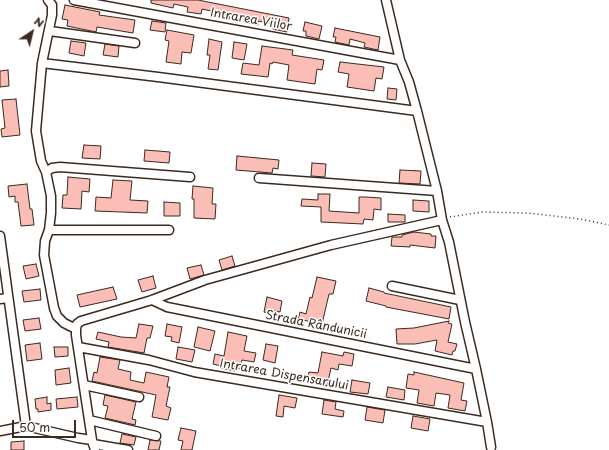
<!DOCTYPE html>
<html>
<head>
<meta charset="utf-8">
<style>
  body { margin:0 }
  #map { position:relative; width:609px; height:450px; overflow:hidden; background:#fff; font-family:"Playpen Sans",sans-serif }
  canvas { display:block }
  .north { position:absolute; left:12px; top:12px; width:40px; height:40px; -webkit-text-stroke:3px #fff; paint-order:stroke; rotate:35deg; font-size:11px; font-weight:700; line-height:16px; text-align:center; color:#3b2a1e }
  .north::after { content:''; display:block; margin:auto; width:14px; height:18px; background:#3b2a1e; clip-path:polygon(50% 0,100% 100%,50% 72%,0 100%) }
  .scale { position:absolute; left:12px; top:420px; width:64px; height:18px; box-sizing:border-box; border:2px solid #3b2a1e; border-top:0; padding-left:5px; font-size:12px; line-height:14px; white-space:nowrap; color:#3b2a1e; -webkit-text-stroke:3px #fff; paint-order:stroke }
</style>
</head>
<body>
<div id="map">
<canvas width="609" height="450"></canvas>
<div class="north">N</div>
<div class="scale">50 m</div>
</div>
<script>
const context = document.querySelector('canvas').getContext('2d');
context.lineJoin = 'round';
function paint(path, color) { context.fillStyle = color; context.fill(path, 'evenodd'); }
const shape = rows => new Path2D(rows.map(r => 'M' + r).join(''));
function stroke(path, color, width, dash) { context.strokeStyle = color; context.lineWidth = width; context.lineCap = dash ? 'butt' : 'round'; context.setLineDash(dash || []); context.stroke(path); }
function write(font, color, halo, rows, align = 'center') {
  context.font = font + ' "Playpen Sans",sans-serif'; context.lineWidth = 3; context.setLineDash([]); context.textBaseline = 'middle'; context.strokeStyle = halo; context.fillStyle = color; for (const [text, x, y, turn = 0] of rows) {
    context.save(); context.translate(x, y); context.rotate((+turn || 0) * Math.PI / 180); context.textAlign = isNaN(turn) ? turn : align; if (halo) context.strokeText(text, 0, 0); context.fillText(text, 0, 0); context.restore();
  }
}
const building = shape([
  [151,0,198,0,289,18,287,32,273,29,274,24,258,21,258,25,244,22,245,17,230,14,229,19,215,16,216,12,202,9,201,14,187,12,188,7,174,4,173,8,151,3,151,0],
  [65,5,100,12,99,15,135,20,133,33,97,27,96,32,67,26,68,20,62,19,65,5],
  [152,21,166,23,165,32,150,30,152,21],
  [305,22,322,26,319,39,306,36,306,31,303,31,305,22],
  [335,28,380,37,378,50,364,47,365,43,350,39,349,45,335,42,336,37,333,37,335,28],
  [167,30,194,35,191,53,182,52,181,64,166,62,169,41,165,40,167,30],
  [209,39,222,42,218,70,208,69,210,55,207,55,209,39],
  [71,41,86,43,84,56,69,53,71,41],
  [234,42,247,44,244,60,232,58,234,42],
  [105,44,119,46,118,57,103,55,105,44],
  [262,46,293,50,292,55,324,60,322,70,317,69,315,84,287,80,289,65,273,62,272,64,270,63,268,77,241,74,243,63,259,65,262,46],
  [340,62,384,67,382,79,376,78,374,91,347,87,349,74,338,72,340,62],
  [8,70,9,86,0,87,0,71,8,70],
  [388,88,397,89,396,100,387,99,388,88],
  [16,99,20,135,2,137,1,129,5,128,2,100,16,99],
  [84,145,101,146,100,159,82,158,84,145],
  [145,150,170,152,169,163,144,161,145,150],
  [237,156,279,160,278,169,273,168,272,173,236,170,237,156],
  [312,163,326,164,325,177,311,176,312,163],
  [400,170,421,171,420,184,399,183,400,170],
  [68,177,90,179,89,192,82,191,81,209,62,208,63,195,67,195,68,177],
  [113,180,132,181,130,200,148,201,147,213,95,211,96,197,111,198,113,180],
  [27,184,30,209,32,209,34,225,21,226,18,202,15,202,15,196,9,197,8,186,27,184],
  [193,186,213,188,212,204,216,204,215,219,194,218,194,199,192,199,193,186],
  [318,194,330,194,329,211,359,213,359,197,365,197,381,198,381,210,374,209,373,220,364,219,363,224,321,222,321,207,301,206,302,199,318,200,318,194],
  [413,200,429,201,429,212,413,211,413,200],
  [164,202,180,203,180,216,164,216,164,202],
  [388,214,405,215,405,222,388,222,388,214],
  [414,232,431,234,431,236,436,236,435,248,410,245,410,247,391,246,392,237,402,237,402,235,414,232],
  [232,256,235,266,222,270,219,260,232,256],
  [36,264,39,276,26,279,23,266,36,264],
  [201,265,204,275,190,279,187,268,201,265],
  [153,276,156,288,142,292,138,280,153,276],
  [317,277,336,281,333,294,329,294,322,324,298,319,300,312,306,314,310,297,312,298,317,277],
  [113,287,117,299,80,307,77,295,113,287],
  [369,288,384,292,384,293,451,307,449,319,386,307,386,306,366,301,369,288],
  [40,289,41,300,24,302,22,291,40,289],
  [267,297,282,301,280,312,274,311,273,314,264,312,267,297],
  [39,318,41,329,25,331,23,320,39,318],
  [449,321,448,323,452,324,448,342,457,344,455,351,453,351,452,355,435,351,437,340,415,344,397,344,396,329,414,328,449,321],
  [139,324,153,326,150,338,147,338,144,353,108,347,109,342,96,339,98,332,121,337,136,338,139,324],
  [167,324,182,327,179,343,171,341,172,337,165,336,167,324],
  [198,327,215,331,210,351,194,347,198,327],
  [228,332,247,336,244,351,256,353,254,362,242,360,240,369,235,368,235,371,221,368,221,366,213,364,215,354,224,356,228,332],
  [40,343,42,359,27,361,25,345,40,343],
  [266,344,278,346,275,363,263,360,266,344],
  [54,347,68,347,68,356,55,357,54,347],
  [178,347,195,350,192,362,176,359,178,347],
  [322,352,343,356,344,352,354,354,352,366,339,364,338,370,331,368,327,386,307,381,309,372,318,373,322,352],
  [100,357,120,360,118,369,131,372,130,380,144,383,146,372,169,377,167,387,170,387,166,406,171,408,168,420,152,417,156,395,92,381,94,372,97,373,100,357],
  [69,368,71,383,56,385,55,370,69,368],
  [414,372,464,383,461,400,467,401,465,411,448,408,450,395,436,393,434,406,417,403,419,390,406,388,408,374,414,375,414,372],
  [352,380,370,383,368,394,350,392,352,380],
  [388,387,405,390,404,400,386,397,388,387],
  [105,395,136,402,132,419,136,420,135,425,105,418,108,406,103,405,105,395],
  [279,395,297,398,295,408,284,406,283,417,276,416,279,395],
  [47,397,47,404,51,403,51,410,38,412,38,409,36,409,35,399,47,397],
  [77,397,78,407,57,409,56,399,77,397],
  [324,400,336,402,335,409,344,411,343,417,322,414,324,400],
  [367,407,385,410,383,423,365,420,367,407],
  [413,416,430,419,428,431,411,428,413,416],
  [181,428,196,431,192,450,181,450,183,441,178,440,181,428],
  [122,434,136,437,134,445,120,443,122,434],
  [150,440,161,441,159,450,148,450,150,440],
  [24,441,24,450,11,450,11,442,24,441]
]);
const path = shape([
  [450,217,482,212,528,213,580,219,609,225]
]);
const street = shape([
  [48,0,52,5,52,15,42,63,36,131,41,161,46,172,51,196,51,213,49,230,45,241,44,255,54,308,57,316,64,323,76,329],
  [74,0,400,60],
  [386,0,400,60,409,82,417,111,437,191,442,220,449,242,465,322,476,369,487,422,491,447],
  [50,31,135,43],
  [42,63,158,77,417,111],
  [46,172,52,168,60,167,190,177],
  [259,178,437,191],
  [49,230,169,230],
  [0,236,26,426],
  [392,286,460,300],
  [0,299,8,298],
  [152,300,167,307,476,369],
  [78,347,149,360,194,372,487,422],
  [84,385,139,397],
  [89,420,156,436],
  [0,431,26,426,78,438,92,440],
  [93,444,128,450],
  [95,450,92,440,76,335,76,329,77,324,81,321,152,300,205,280,331,245,442,220]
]);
const streetNames = [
  ["Intrarea Viilor",251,20,10],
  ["Strada Rândunicii",316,325,11],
  ["Intrarea Dispensarului",284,375,10]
];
paint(building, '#fabeb7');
stroke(building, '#3b2a1e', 1);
stroke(street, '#3b2a1e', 11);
stroke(path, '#3b2a1e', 1.5, [1, 3]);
stroke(street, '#fff', 8);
write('12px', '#3b2a1e', '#fff', streetNames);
</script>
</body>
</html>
